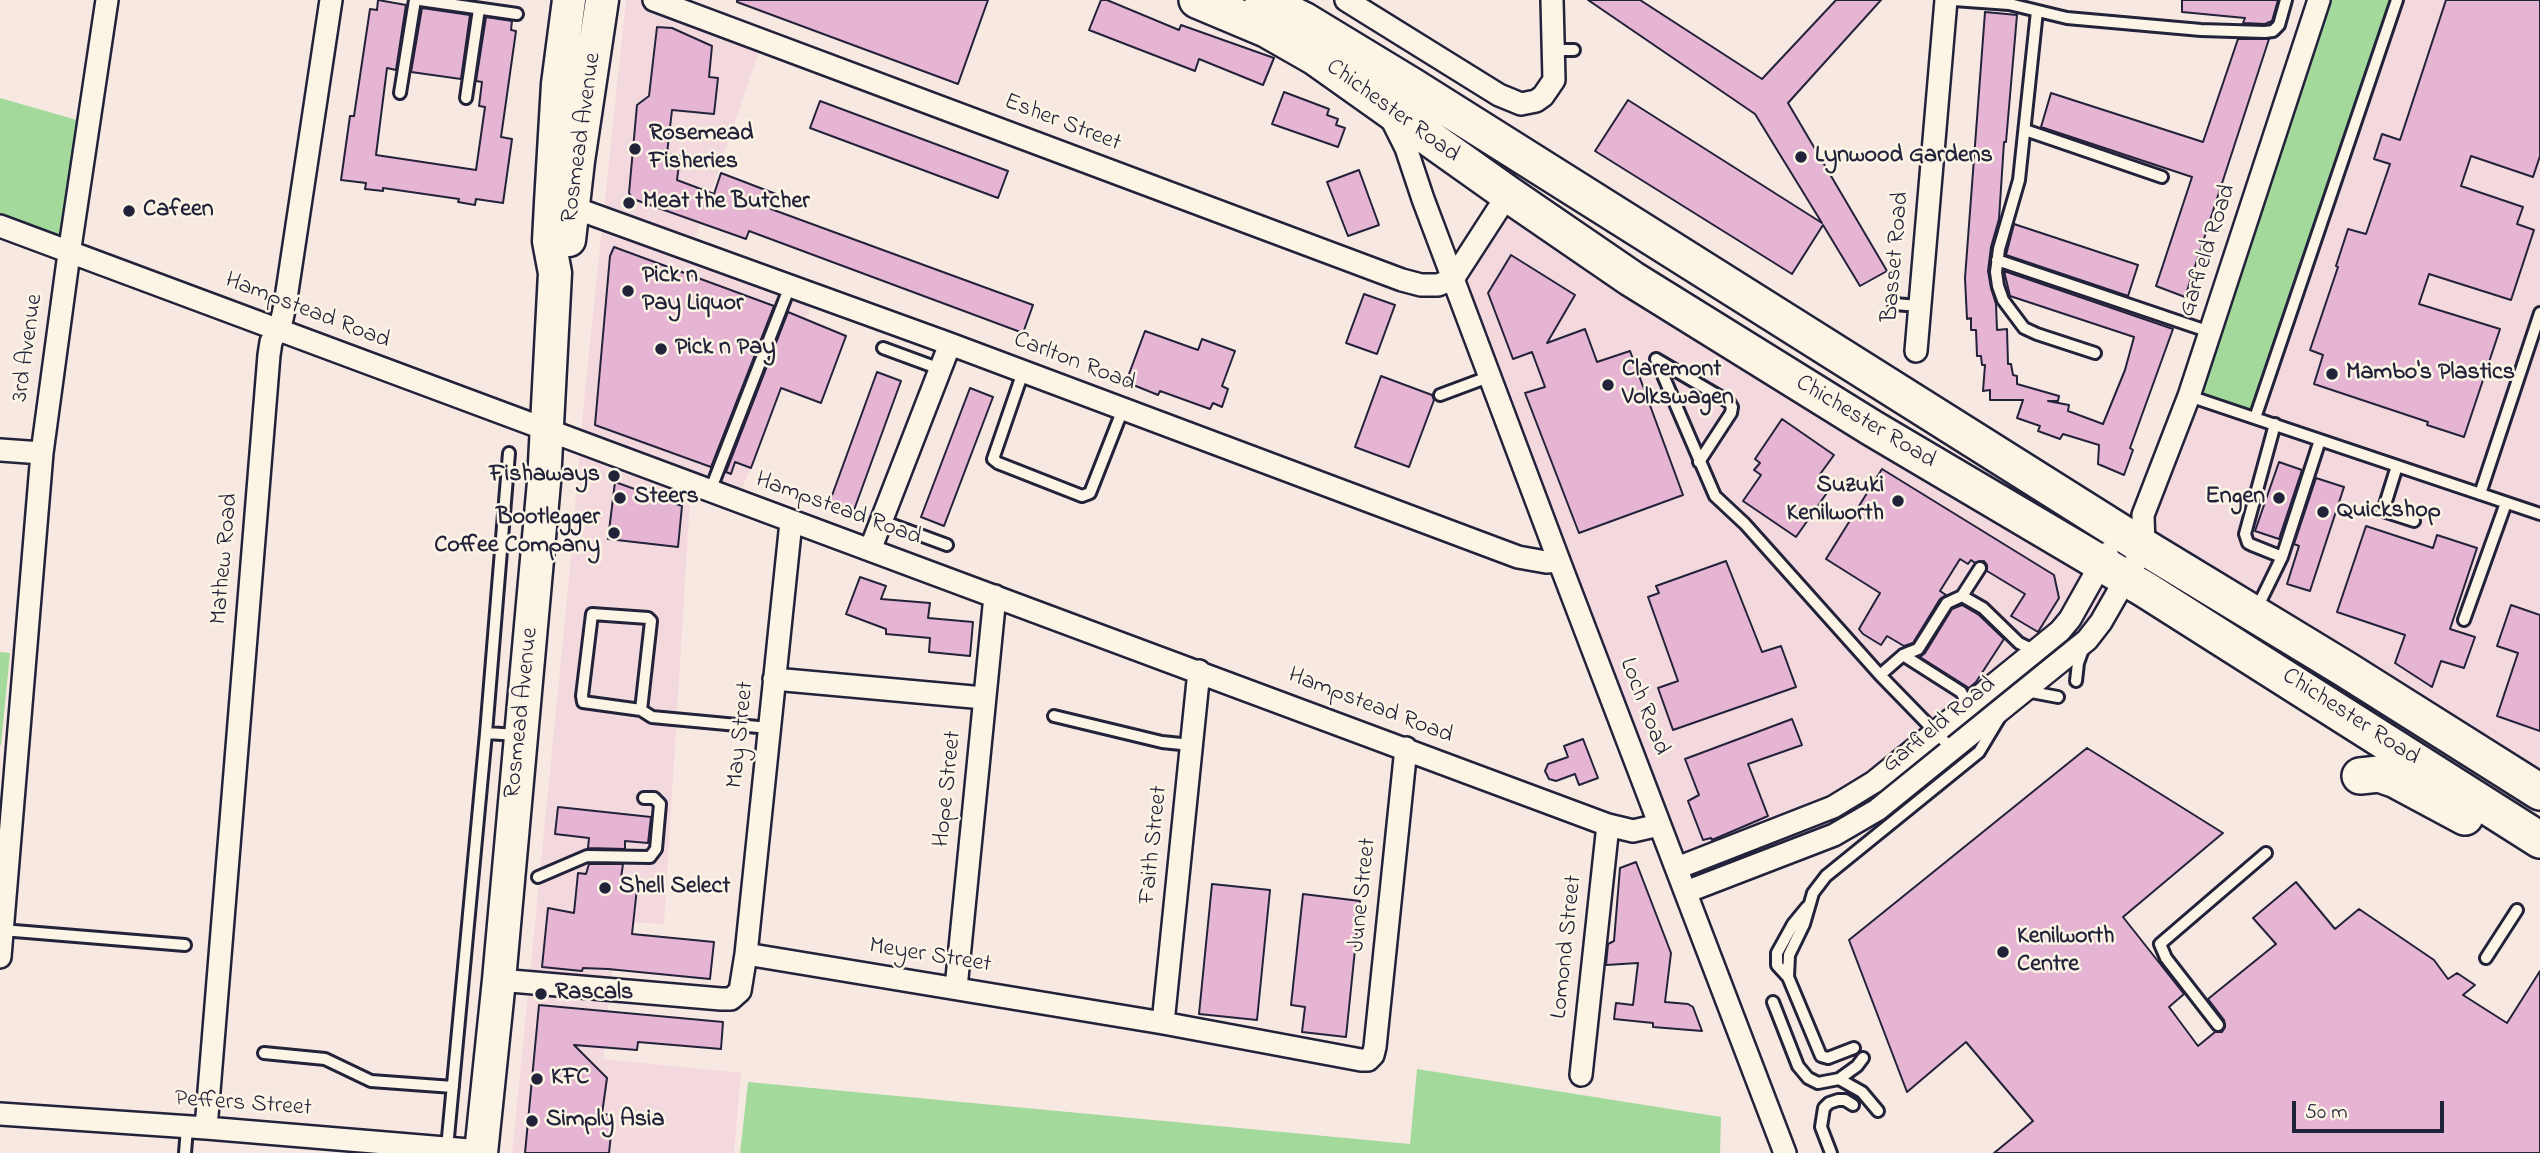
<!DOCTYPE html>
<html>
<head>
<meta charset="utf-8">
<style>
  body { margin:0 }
  #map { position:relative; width:2540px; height:1153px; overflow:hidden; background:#f8e8e2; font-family:"Indie Flower",sans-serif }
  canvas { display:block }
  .scale { position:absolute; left:2292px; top:1101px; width:152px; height:32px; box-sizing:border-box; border:4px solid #22223b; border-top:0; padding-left:9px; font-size:21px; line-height:24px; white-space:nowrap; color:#22223b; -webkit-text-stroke:5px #fcf5e5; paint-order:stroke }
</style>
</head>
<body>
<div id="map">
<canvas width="2540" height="1153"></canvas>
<div class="scale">50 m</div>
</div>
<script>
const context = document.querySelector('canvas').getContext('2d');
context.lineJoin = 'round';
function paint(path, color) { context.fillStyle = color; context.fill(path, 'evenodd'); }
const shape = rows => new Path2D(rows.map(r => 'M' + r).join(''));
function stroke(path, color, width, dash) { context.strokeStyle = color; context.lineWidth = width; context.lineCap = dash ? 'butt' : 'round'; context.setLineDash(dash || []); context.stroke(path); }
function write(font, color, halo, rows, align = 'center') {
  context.font = font + ' "Indie Flower",sans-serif'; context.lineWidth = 5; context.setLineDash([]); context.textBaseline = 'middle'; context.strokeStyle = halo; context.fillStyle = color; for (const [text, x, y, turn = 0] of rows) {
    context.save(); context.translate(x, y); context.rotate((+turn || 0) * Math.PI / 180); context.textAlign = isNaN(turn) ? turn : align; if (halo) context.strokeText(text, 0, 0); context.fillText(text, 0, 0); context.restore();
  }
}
const built = shape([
  [626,0,654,0,763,40,691,250,815,296,751,468,736,501,691,485,664,924,617,922,603,1059,741,1073,734,1153,512,1153,566,611,585,390],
  [2397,0,2540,0,2540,792,2144,547,2189,396],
  [1508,194,2126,578,2109,610,1877,810,1686,892,1453,280]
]);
const green = shape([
  [2319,0,2397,0,2255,418,2189,396],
  [0,98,84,122,63,236,0,213],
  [0,652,10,653,1,745,0,745],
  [1417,1069,1721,1117,1720,1153,740,1153,748,1082,1410,1144]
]);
const building = shape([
  [378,0,406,5,396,70,387,68,376,155,476,170,485,107,479,106,482,82,476,81,486,17,512,21,511,30,516,31,501,137,512,139,503,203,476,199,475,205,458,202,459,199,383,188,383,191,365,189,366,183,341,180,350,116,354,116,370,9,377,10,378,0],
  [737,0,988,0,958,84,737,2,737,0],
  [1101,0,1107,0,1179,30,1181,25,1274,58,1263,85,1199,59,1195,71,1089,30,1101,0],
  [1588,0,1640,0,1762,79,1836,0,1881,0,1788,103,1887,271,1860,286,1823,225,1792,274,1595,151,1628,100,1822,223,1755,114,1588,0],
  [2182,0,2278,0,2272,21,2265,24,2243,23,2245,18,2182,12,2182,0],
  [2446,0,2540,0,2540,156,2533,177,2471,156,2461,186,2523,207,2517,224,2534,230,2511,300,2429,274,2419,304,2500,329,2464,437,2427,425,2428,422,2314,384,2323,355,2310,350,2338,267,2336,266,2348,229,2366,234,2390,164,2374,159,2382,134,2400,140,2446,0],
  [422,8,470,15,461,79,411,72,422,8],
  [1985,12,2017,15,2006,142,2004,142,1999,219,1991,247,1988,271,1991,288,1996,304,1997,330,2007,329,2008,364,2011,364,2013,375,2017,376,2017,384,2059,396,2058,401,2048,401,2069,405,2068,411,2103,424,2125,370,2134,337,2010,296,2004,271,2173,329,2130,448,2133,450,2124,475,2098,464,2099,445,2063,434,2060,439,2038,431,2040,426,2017,418,2023,400,1990,400,1990,390,1983,391,1985,365,1982,365,1981,356,1977,356,1976,330,1971,330,1971,318,1967,319,1965,278,1985,12],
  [657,27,672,28,712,46,709,77,718,78,714,114,672,110,667,154,680,156,677,180,714,194,721,173,776,194,771,209,1033,305,1023,333,749,231,746,239,633,199,629,193,637,105,649,96,657,27],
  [2238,39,2269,39,2185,297,2156,286,2192,177,2041,127,2051,93,2203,142,2238,39],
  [1284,92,1329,109,1327,115,1338,119,1336,125,1345,128,1338,147,1272,124,1284,92],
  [820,101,1008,171,998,198,810,128,820,101],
  [1359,170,1379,225,1348,236,1327,182,1359,170],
  [2014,224,2138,265,2128,296,2006,255,2014,224],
  [614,247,774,306,711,467,595,425,610,256,614,247],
  [1511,255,1575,295,1547,343,1585,329,1597,362,1630,351,1683,495,1579,533,1525,393,1545,387,1532,352,1513,359,1488,293,1511,255],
  [1364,294,1395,305,1377,354,1346,343,1364,294],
  [788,312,846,336,821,403,781,388,751,468,735,462,731,474,726,472,788,312],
  [1145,331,1198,350,1202,339,1235,351,1222,386,1228,389,1222,407,1213,403,1210,409,1160,391,1158,395,1126,382,1145,331],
  [877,372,901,381,854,510,830,501,877,372],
  [1381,376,1432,395,1434,400,1409,467,1355,447,1381,376],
  [970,388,993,397,944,526,921,517,970,388],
  [1782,419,1834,455,1818,477,1831,487,1796,537,1743,501,1761,475,1754,470,1760,463,1755,459,1782,419],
  [2279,462,2302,470,2279,539,2255,531,2279,462],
  [1882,469,2054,575,2059,598,2038,632,2011,616,2025,594,1987,571,1987,565,1984,561,1975,563,1971,560,1968,564,1960,559,1940,591,1946,595,1940,599,1913,643,1904,646,1887,636,1881,645,1863,634,1859,629,1880,593,1826,559,1882,469],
  [2316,478,2344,487,2310,591,2287,584,2299,546,2294,544,2316,478],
  [615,482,682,506,678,547,608,539,615,482],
  [2366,526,2433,548,2437,535,2477,548,2450,629,2475,637,2464,668,2441,661,2432,687,2395,663,2405,635,2337,612,2366,526],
  [1726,561,1762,652,1781,646,1796,687,1673,730,1658,688,1678,681,1648,597,1659,593,1656,586,1726,561],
  [860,577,886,586,881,599,930,603,928,618,973,622,970,656,929,652,930,638,886,634,886,629,846,614,860,577],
  [1962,605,1979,615,2004,639,1976,682,1969,688,1920,657,1925,653,1952,609,1962,605],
  [2511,605,2540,615,2540,731,2497,716,2518,653,2497,646,2511,605],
  [1792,719,1802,745,1748,764,1768,816,1712,840,1711,838,1703,840,1688,801,1699,795,1685,759,1792,719],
  [1583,739,1598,778,1579,785,1575,774,1556,781,1549,779,1545,771,1548,764,1568,757,1564,746,1583,739],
  [2087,748,2223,833,2123,917,2184,994,2169,1007,2198,1046,2215,1032,2222,1032,2225,1027,2224,1020,2208,999,2276,944,2253,918,2296,882,2335,929,2359,909,2434,960,2448,979,2457,973,2475,985,2463,995,2507,1023,2540,971,2540,1153,1994,1153,2033,1121,1966,1042,1907,1092,1849,940,2087,748],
  [558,807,651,817,648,843,625,841,625,849,588,848,589,838,555,834,558,807],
  [1636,862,1671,953,1665,1002,1688,1004,1693,1007,1702,1031,1653,1027,1653,1023,1614,1019,1616,1003,1633,1005,1638,963,1606,965,1608,944,1614,941,1620,868,1636,862],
  [589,864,623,864,621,878,638,879,632,934,714,942,710,979,608,969,583,968,582,971,542,967,548,908,574,913,578,873,586,874,589,864],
  [1212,884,1270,890,1257,1020,1199,1014,1212,884],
  [1303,894,1360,901,1346,1037,1302,1032,1305,1007,1291,1005,1303,894],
  [539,1005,723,1022,721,1049,638,1042,637,1050,574,1045,607,1078,602,1114,613,1115,609,1153,525,1153,539,1005]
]);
const service = shape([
  [420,0,517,14],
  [1954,0,2009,4,2067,18,2201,30,2265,32,2273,31,2279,25,2286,0],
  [2037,11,2019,180,1999,249,1996,272,1998,286,2003,300,2024,328,2037,334,2095,353],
  [1554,50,1574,50],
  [400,93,415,0],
  [466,98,479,9],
  [2025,130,2162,177],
  [1997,260,2210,332],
  [1894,304,1919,306],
  [883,348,940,369],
  [1656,359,1715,496,1745,524,1880,675,1952,749],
  [1656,359,1729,402,1732,407,1731,413,1699,462],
  [1023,372,993,459,998,463,1082,496,1090,493,1123,409],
  [1440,395,1491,376],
  [2189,396,2540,514],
  [2255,418,2397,0],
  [2275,424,2245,534,2248,543,2252,545,2282,557],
  [2397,466,2383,511,2414,521],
  [710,491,790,286],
  [2480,494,2540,313],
  [882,521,947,545],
  [1962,596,1983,608,2019,643,2027,647,2039,648],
  [2256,610,2282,557,2320,440],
  [2464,620,2506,503],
  [1903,655,1961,692,1968,705],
  [1880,675,1903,655,1918,649,1947,603,1962,596,1980,568],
  [2076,681,2078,663,2083,649],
  [2026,691,2058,697],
  [641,710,651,621,648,618,592,614,582,696,583,702,641,710,652,717,769,728],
  [1054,716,1162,742,1191,745],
  [486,733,518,735],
  [538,877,587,856,650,857,656,849,660,804,654,798,644,798],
  [2,930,185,945],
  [2486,958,2517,910],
  [1788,977,1777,965,1777,953,1793,924,1807,907],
  [1773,1002,1798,1066,1808,1078,1818,1083,1839,1079,1857,1066,1863,1058],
  [2218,1025,2166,958,2160,944,2266,853],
  [1854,1048,1828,1058,1821,1056,1788,977,1789,955,1804,924,1813,893,1826,876,1979,752,2000,717],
  [264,1053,325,1059,371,1081,453,1087],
  [1839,1079,1862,1092,1878,1111],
  [447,1148,486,733,509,453],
  [185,1153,187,1128],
  [1831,1153,1821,1127,1824,1108,1829,1103,1838,1100,1845,1100,1853,1105]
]);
const minor = shape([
  [654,0,1402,280,1421,285,1438,285,1453,279],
  [1346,0,1499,95,1521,104,1536,101,1543,96,1554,80,1552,0],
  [1390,116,1406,148,1423,199,1559,561,1785,1153],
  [572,207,950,344,1518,557,1546,562,1559,561],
  [0,226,1608,825,1633,831,1659,825],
  [1453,279,1508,194],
  [1916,351,1946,0],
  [0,450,42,453],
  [870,550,950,344],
  [774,679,984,698],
  [1677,868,1833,807,1874,782,2060,631,2070,619,2107,553],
  [1686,892,1834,835,1877,810,2087,640,2101,622,2144,547,2143,515,2189,396,2319,0],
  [746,954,1163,1023,1361,1060,1368,1060,1373,1055,1375,1047,1406,748],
  [0,957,42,453,68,261,107,0],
  [499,980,721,999,731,999,740,991,746,954,791,522],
  [956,988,995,596],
  [1163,1023,1199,671],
  [1581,1075,1608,825],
  [0,1114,206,1128,481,1151],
  [206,1128,269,355,271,342,282,319,285,305,331,0]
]);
const secondary = shape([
  [569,240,578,161,602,0],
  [481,1153,499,980,544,482,555,273,549,241,551,203,558,84,569,0]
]);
const primary = shape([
  [1197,0,1266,29,1315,57,1508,194,1632,279,1872,428,2146,590,2540,840],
  [1263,0,1305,21,1412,86,2144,547,2345,669,2540,792],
  [2360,776,2379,774,2396,780,2465,817]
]);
const markers = [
  [635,149,7,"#22223b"],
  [1801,157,7,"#22223b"],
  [629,203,7,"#22223b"],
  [129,211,7,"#22223b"],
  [628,291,7,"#22223b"],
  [661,349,7,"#22223b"],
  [2332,374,7,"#22223b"],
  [1608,385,7,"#22223b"],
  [614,476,7,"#22223b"],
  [620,498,7,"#22223b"],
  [2279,498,7,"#22223b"],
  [1898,501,7,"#22223b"],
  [2323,512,7,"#22223b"],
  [614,533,7,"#22223b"],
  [605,888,7,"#22223b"],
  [2003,952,7,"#22223b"],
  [541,994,7,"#22223b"],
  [537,1079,7,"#22223b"],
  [532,1121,7,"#22223b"]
];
const streetNames = [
  ["Chichester Road",1392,112,36],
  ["Esher Street",1062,124,21],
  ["Rosmead Avenue",583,138,-82],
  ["Garfield Road",2209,251,-72],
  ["Basset Road",1897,257,-85],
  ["Hampstead Road",307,312,21],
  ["3rd Avenue",29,348,-82],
  ["Carlton Road",1074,363,21],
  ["Chichester Road",1865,423,31],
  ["Hampstead Road",838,510,20],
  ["Mathew Road",226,559,-85],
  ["Hampstead Road",1370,707,21],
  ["Loch Road",1643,707,69],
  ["Rosmead Avenue",523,713,-84],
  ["Chichester Road",2350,718,33],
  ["Garfield Road",1940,726,-39],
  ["May Street",742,735,-84],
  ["Hope Street",949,789,-84],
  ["Faith Street",1155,845,-84],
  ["June Street",1364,895,-84],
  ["Lomond Street",1568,947,-84],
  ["Meyer Street",930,957,9],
  ["Peffers Street",243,1105,4]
];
const poiNames = [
  ["Rosemead",649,135],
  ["Fisheries",649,163],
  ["Lynwood Gardens",1815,157],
  ["Meat the Butcher",643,203],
  ["Cafeen",143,211],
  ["Pick n",642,277],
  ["Pay Liquor",642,305],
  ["Pick n Pay",675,349],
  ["Claremont",1622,371],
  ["Volkswagen",1622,399],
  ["Mambo's Plastics",2346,374],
  ["Fishaways",600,476,"right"],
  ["Suzuki",1884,487,"right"],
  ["Kenilworth",1884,515,"right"],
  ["Steers",634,498],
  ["Engen",2265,498,"right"],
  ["Quickshop",2337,512],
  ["Bootlegger",600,519,"right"],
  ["Coffee Company",600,547,"right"],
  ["Shell Select",619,888],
  ["Kenilworth",2017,938],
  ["Centre",2017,966],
  ["Rascals",555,994],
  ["KFC",551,1079],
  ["Simply Asia",546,1121]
];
paint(built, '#f3d9de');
paint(green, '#a4d99c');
paint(building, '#e6b5d4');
stroke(building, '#22223b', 2);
stroke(service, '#22223b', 16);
stroke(minor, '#22223b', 26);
stroke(secondary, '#22223b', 37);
stroke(primary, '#22223b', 40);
stroke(service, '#fcf5e5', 10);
stroke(minor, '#fcf5e5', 21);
stroke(secondary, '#fcf5e5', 32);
stroke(primary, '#fcf5e5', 35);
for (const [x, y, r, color] of markers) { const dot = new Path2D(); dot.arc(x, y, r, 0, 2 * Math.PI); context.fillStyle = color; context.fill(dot); stroke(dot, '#fcf5e5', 2.5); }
write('24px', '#22223b', '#fcf5e5', streetNames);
write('bold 24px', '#22223b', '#fcf5e5', poiNames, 'left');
</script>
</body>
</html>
